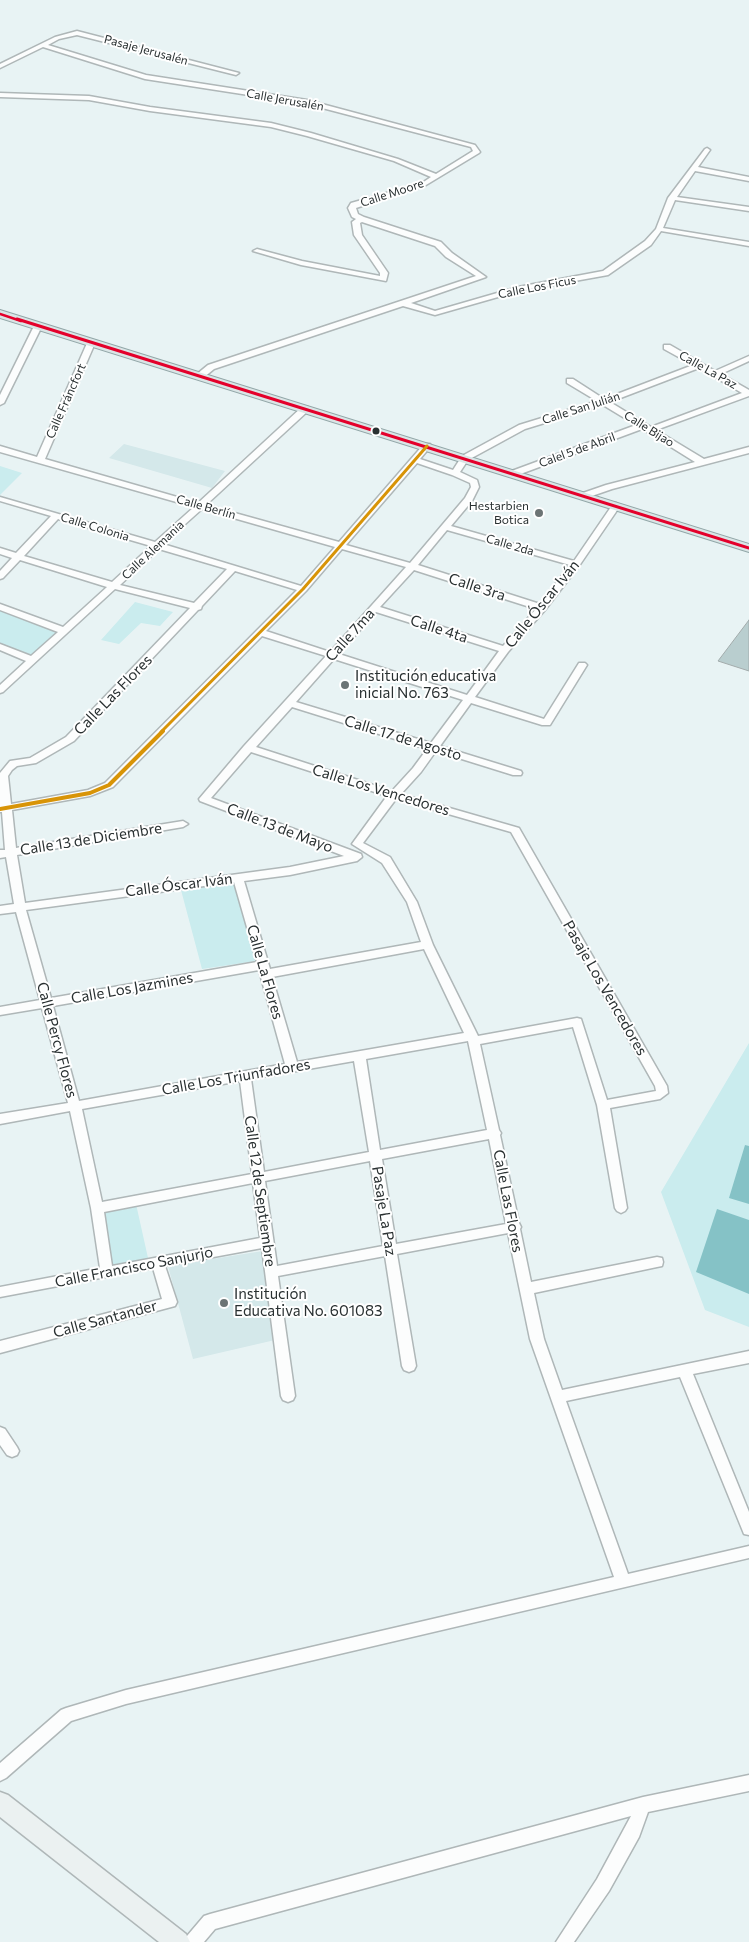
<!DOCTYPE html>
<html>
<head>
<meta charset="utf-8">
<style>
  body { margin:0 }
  canvas { display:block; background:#e8f3f4 }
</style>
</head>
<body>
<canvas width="749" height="1942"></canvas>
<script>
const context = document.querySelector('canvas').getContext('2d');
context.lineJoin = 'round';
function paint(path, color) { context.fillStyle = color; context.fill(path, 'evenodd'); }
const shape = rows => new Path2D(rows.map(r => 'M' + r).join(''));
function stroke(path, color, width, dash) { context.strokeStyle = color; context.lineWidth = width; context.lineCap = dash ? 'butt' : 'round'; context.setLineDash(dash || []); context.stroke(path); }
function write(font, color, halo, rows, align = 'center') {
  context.font = font + ' Commissioner,sans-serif'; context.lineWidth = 4; context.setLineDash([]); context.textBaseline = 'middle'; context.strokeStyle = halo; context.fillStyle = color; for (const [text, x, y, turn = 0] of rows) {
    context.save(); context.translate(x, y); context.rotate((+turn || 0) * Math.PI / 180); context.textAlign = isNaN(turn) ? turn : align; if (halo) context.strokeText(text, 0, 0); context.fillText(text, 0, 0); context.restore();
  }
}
const built = shape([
  [124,444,225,471,212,488,109,458],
  [263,1251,275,1340,193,1359,168,1266]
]);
const green = shape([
  [0,466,22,473,0,495],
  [135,602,173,612,160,626,141,623,119,644,101,640],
  [0,608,65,633,35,660,0,646],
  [234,882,256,961,202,969,181,890],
  [749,1043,749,1327,705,1310,661,1192],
  [136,1204,148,1258,110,1266,102,1210]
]);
const water = shape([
  [745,1145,749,1146,749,1204,729,1198],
  [717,1209,749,1220,749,1294,696,1272]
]);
const building = shape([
  [749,620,749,671,718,661,749,620]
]);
const street = shape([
  [77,31,239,73,236,75,77,35,59,39,48,45,146,75,307,100,475,145,480,152,479,153,426,185,356,208,358,214,364,217,441,242,452,253,486,277,411,303,435,311,518,287,603,271,645,241,656,229,668,198,705,149,707,148,710,150,698,167,749,177,749,181,695,171,677,197,749,207,749,211,675,200,663,228,749,242,749,246,661,231,651,245,608,275,519,291,435,315,403,306,214,369,203,378,197,378,197,374,208,365,476,276,446,257,435,246,362,222,360,223,362,235,388,273,386,281,301,265,253,251,257,249,302,261,380,276,380,273,354,235,352,222,356,219,352,217,348,208,351,203,422,183,431,177,394,161,307,136,271,127,150,111,89,100,0,97,0,93,89,96,150,107,271,123,311,133,398,159,436,174,473,151,471,147,307,104,145,79,43,47,0,68,0,64,55,37,77,31],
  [35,324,42,326,4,403,0,405,0,395,35,324],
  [88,341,95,343,45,459,198,503,302,407,308,407,308,411,206,505,339,542,424,444,430,444,431,446,420,459,453,470,462,456,519,425,597,401,567,383,567,379,573,379,604,399,693,365,664,349,664,345,670,345,715,371,749,356,749,361,721,374,749,390,749,396,656,430,704,459,749,447,749,453,612,489,586,498,580,498,580,494,606,485,695,462,642,429,515,476,509,476,509,472,636,425,603,405,525,429,468,460,460,472,477,480,479,487,472,501,451,526,574,561,613,504,616,503,620,506,579,566,545,610,508,652,475,697,544,719,579,663,585,663,587,665,550,725,542,725,471,703,440,746,521,771,522,773,521,775,513,775,436,751,421,772,401,794,519,828,667,1086,668,1093,660,1099,610,1108,627,1208,625,1211,621,1213,617,1211,615,1208,597,1105,573,1027,480,1044,499,1130,501,1133,500,1135,519,1223,521,1227,520,1229,531,1282,657,1257,662,1258,663,1262,662,1266,657,1267,534,1293,544,1339,562,1390,749,1351,749,1363,693,1374,749,1512,749,1535,744,1534,742,1529,680,1377,566,1401,628,1574,749,1546,749,1558,126,1704,71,1721,6,1778,0,1781,0,1763,61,1710,66,1708,126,1690,614,1577,530,1339,508,1233,397,1254,416,1366,414,1370,409,1372,404,1370,402,1366,385,1256,278,1276,295,1396,293,1400,288,1402,283,1400,281,1396,262,1248,165,1266,177,1302,175,1306,0,1353,0,1341,162,1299,153,1268,0,1297,0,1287,100,1268,91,1208,70,1111,0,1124,0,1114,68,1103,42,1008,0,1015,0,1007,40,1000,16,912,0,914,0,906,14,904,6,857,0,858,0,850,5,850,2,812,0,812,0,773,10,761,30,758,66,737,190,608,115,589,3,692,0,693,0,685,26,661,0,650,0,644,31,656,58,632,0,610,0,604,63,627,107,587,20,560,3,578,0,579,0,571,12,558,0,554,0,548,16,553,51,516,0,501,0,497,155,542,194,507,0,452,0,446,37,457,88,341],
  [699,368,742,393,651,427,610,402,699,368],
  [417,463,452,475,470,483,471,487,465,498,410,563,346,545,417,463],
  [202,509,335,547,301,586,163,544,202,509],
  [58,519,151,546,112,582,24,556,58,519],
  [447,530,570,565,540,604,418,565,447,530],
  [159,549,227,569,194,603,120,585,159,549],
  [342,549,406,567,330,652,266,631,306,591,342,549],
  [414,570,536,609,503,646,380,607,414,570],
  [235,571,297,590,105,783,88,790,11,804,8,776,12,770,17,766,36,763,74,741,198,610,201,609,202,606,235,571],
  [376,612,499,651,467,695,339,654,376,612],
  [262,636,326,656,244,746,199,799,200,801,344,856,290,867,25,903,17,855,183,827,188,824,183,821,16,848,12,810,90,796,113,787,262,636],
  [334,659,463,700,431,743,296,702,334,659],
  [292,707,427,749,413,768,392,791,256,747,292,707],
  [251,752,387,796,352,844,382,863,407,902,421,942,270,969,244,881,290,875,357,861,362,857,361,854,211,798,251,752],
  [396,799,511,832,655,1086,656,1091,607,1100,581,1019,577,1018,478,1036,433,945,417,902,390,857,363,843,396,799],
  [234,882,257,962,51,998,26,910,234,882],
  [424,949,464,1033,297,1062,272,977,424,949],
  [259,970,285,1064,79,1101,53,1006,259,970],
  [468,1041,487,1130,380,1150,366,1059,468,1041],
  [354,1061,369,1152,264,1172,251,1079,354,1061],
  [240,1081,252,1174,102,1202,82,1109,240,1081],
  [489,1139,506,1224,396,1244,382,1159,489,1139],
  [370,1161,383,1246,277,1266,265,1181,370,1161],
  [253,1183,260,1238,112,1266,104,1212,253,1183],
  [0,1427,5,1429,17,1447,19,1451,17,1455,12,1457,7,1455,0,1445,0,1427],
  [749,1775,749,1791,648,1812,639,1837,609,1891,574,1942,556,1942,597,1879,631,1816,215,1929,204,1942,185,1942,187,1936,204,1916,210,1914,643,1797,749,1775]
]);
const secondary = shape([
  [0,1792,8,1795,186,1934,190,1942,159,1942,0,1817,0,1792]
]);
const primary = shape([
  [0,310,749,544,749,552,0,318,0,310]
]);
const bus1Far1 = shape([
  [0,314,21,321]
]);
const bus1 = shape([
  [17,319,749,548]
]);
const bus2Far1 = shape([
  [161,732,303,589,427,446]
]);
const bus2 = shape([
  [0,809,90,793,109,785,163,731]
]);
const markers = [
  [376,431,4.5,"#293031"],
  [539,513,5,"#6c7475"],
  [345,685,5,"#6c7475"],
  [224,1303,5,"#6c7475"]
];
const farStreetnames = [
  ["Pasaje Jerusalén",146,50,15],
  ["Calle Jerusalén",285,100,10],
  ["Calle Moore",392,193,-18],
  ["Calle Los Ficus",537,287,-11],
  ["Calle La Paz",708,370,29],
  ["Calle Fráncfort",66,401,-66],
  ["Calle San Julián",581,408,-18],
  ["Calle Bijao",649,429,32],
  ["Calel 5 de Abril",577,450,-20],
  ["Calle Berlín",206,507,16],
  ["Calle Colonia",95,527,17],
  ["Calle 2da",510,545,16],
  ["Calle Alemania",153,550,-43]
];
const farPoinames = [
  ["Hestarbien",529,506],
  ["Botica",529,520]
];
const streetNames = [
  ["Calle 3ra",477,587,18],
  ["Calle Óscar Iván",542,604,-51],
  ["Calle 4ta",439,629,18],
  ["Calle 7ma",350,635,-48],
  ["Calle Las Flores",113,695,-46],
  ["Calle 17 de Agosto",403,738,17],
  ["Calle Los Vencedores",381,790,17],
  ["Calle 13 de Mayo",280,828,21],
  ["Calle 13 de Diciembre",91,839,-9],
  ["Calle Óscar Iván",179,885,-7],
  ["Calle La Flores",265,972,74],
  ["Calle Los Jazmines",132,988,-10],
  ["Pasaje Los Vencedores",605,988,60],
  ["Calle Percy Flores",57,1040,75],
  ["Calle Los Triunfadores",236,1077,-10],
  ["Calle 12 de Septiembre",260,1191,82],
  ["Calle Las Flores",508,1201,79],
  ["Pasaje La Paz",384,1211,81],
  ["Calle Francisco Sanjurjo",134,1267,-11],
  ["Calle Santander",105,1319,-15]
];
const poiNames = [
  ["Institución educativa",355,676],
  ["inicial No. 763",355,693],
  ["Institución",234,1294],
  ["Educativa No. 601083",234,1311]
];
paint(built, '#d4e8ea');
paint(green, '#caecee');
paint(water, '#85c2c6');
paint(building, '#b9cecf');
stroke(building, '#a3acac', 1);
stroke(street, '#afb7b8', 3);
stroke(secondary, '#afb7b8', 3);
stroke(primary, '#92a7a8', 2);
paint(street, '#fcfdfd');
paint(secondary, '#ebf1f1');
paint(primary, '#dae5e6');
stroke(bus1Far1, '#e4002b', 2.5);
stroke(bus1, '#e4002b', 3);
stroke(bus2Far1, '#d89407', 3);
stroke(bus2, '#d89407', 4);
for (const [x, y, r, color] of markers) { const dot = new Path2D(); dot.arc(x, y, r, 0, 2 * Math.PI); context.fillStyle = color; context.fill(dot); stroke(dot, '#fff', 2); }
write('12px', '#293031', '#fff', farStreetnames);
write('12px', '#293031', '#fff', farPoinames, 'right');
write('15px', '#293031', '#fff', streetNames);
write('15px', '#293031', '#fff', poiNames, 'left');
</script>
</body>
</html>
